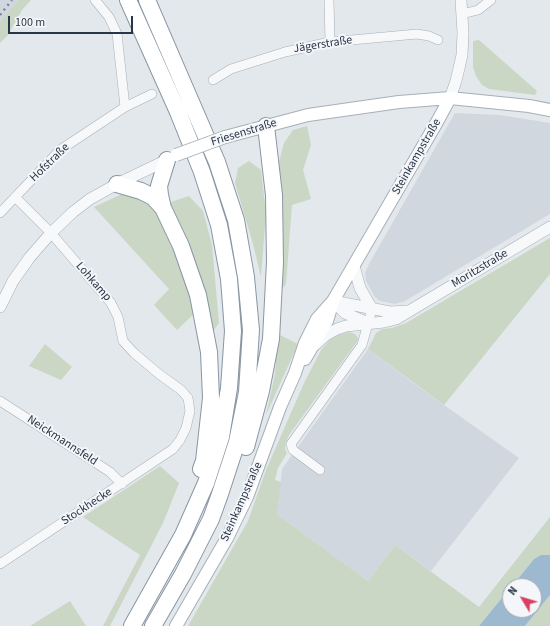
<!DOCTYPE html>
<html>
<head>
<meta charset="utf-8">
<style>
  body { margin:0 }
  #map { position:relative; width:550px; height:626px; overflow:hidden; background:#e3e8ec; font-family:"Source Sans 3",sans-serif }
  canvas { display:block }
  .north { position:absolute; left:502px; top:578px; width:40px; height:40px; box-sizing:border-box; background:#f4f6f9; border:1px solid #a3a9b2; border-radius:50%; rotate:308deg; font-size:11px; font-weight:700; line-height:16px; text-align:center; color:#293647 }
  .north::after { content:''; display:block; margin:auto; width:14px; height:18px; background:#da4063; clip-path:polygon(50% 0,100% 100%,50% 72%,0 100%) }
  .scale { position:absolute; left:8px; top:16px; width:125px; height:18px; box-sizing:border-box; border:2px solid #293647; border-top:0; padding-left:5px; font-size:12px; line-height:14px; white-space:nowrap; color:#293647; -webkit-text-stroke:3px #f4f6f9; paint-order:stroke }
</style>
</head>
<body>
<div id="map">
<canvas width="550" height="626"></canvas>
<div class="north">N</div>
<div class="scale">100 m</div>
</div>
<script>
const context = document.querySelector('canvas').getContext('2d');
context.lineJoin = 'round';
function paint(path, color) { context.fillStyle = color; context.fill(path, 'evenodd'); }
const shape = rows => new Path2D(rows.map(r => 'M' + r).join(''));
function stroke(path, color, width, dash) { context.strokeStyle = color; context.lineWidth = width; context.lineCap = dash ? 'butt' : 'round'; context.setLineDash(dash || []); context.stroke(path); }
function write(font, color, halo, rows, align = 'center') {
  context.font = font + ' "Source Sans 3",sans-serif'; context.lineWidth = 4; context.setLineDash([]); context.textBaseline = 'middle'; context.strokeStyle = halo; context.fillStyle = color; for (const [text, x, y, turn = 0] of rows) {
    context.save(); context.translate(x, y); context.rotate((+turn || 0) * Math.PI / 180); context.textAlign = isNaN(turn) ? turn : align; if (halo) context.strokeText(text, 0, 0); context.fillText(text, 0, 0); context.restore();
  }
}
const built = shape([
  [0,0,18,0,0,22],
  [455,113,500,115,550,123,550,214,405,301,395,304,380,301,375,297,366,281,365,273,369,264],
  [368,349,420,388,519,458,431,571,395,545,368,581,277,514,282,469]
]);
const green = shape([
  [18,0,31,0,22,10,8,35,0,43,0,22],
  [479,40,537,91,535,95,489,89,482,85,476,76,473,67,473,41],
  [307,126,311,145,303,170,311,199,292,205,286,284,281,290,279,162,284,143,293,130],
  [249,161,261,170,266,213,261,277,253,244,235,183,238,168],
  [126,192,146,199,154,209,177,252,198,310,177,330,154,305,169,289,94,207],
  [189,196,203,211,212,245,219,323,211,334,168,203],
  [550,238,550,274,444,405,368,349,376,333,382,329,392,328,406,323],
  [349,332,355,334,359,339,289,435,286,442,285,449,287,453,278,468,275,480,281,482,277,514,368,581,395,545,479,607,550,517,550,555,541,555,534,559,512,586,510,586,510,588,479,626,188,626,248,521,266,470,304,383,321,350,330,340,338,335],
  [278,334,298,344,266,415,275,374],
  [45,344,72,367,61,380,29,366],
  [160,466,179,483,163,523,110,626,103,626,140,555,83,517],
  [550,595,550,626,525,626],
  [70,601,86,626,30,626]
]);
const water = shape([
  [541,555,550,555,550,595,525,626,479,626,510,588,510,610,534,610,534,586,512,586,534,559]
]);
const minor = shape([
  [329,0,330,42],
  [462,14,478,10,491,0],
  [213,80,231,69,285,52,330,42,417,34,429,36,438,40],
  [125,107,152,94],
  [0,213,60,150,125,107,117,34,109,17,95,0],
  [0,401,110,472,122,484],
  [320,470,293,450,291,444,362,345,372,309],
  [0,564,173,449,180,440,186,428,190,411,188,398,181,390,159,374,134,353,123,341,118,317,111,303,51,233,15,197]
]);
const tertiary = shape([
  [450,98,456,81,462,55,463,33,461,0],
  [354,266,360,288,372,309],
  [333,301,390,312,407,311],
  [333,301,345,313,368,323],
  [0,307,13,281,30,257,51,233,73,212,90,199,117,184,167,160],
  [315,345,326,335,337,329,346,326,384,322,396,319,550,227]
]);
const secondary = shape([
  [225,137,308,115,399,102,450,98,529,106,550,110],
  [305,359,327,321,333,301,437,122,450,98],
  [176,626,227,538,247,497,280,407,295,373,305,343,317,319,333,301]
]);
const motorway = shape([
  [128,0,178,112,202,172,219,225,229,279,233,331,229,388,221,437,206,483,183,535,132,626],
  [147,0,217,162,236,220,246,277,251,330,247,392,237,442,220,494,211,519,183,574,153,626],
  [167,160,159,186,160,195,163,208,181,246,198,295,209,352,211,398,204,461,201,469],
  [117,184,141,191,153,197,163,208],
  [246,447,261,391,271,339,275,262,274,195,266,126]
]);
const rail = shape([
  [0,15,12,0]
]);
const secondaryBridge = shape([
  [176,155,225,137]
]);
const streetNames = [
  ["Jägerstraße",323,45,-9],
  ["Friesenstraße",244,133,-17],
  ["Steinkampstraße",417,157,-60],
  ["Hofstraße",50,163,-44],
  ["Moritzstraße",480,269,-31],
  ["Lohkamp",93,282,49],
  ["Neickmannsfeld",62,441,33],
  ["Steinkampstraße",242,502,-66],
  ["Stockhecke",87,507,-33]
];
paint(built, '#d1d7df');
paint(green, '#cad7c4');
paint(water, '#9cb9cf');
stroke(minor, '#a7afb7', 10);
stroke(tertiary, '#a7afb7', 12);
stroke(secondary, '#a7afb7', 14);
stroke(motorway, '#8996a4', 18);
stroke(minor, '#f7f8fa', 9);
stroke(tertiary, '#f7f8fa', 11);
stroke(secondary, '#fff', 12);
stroke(motorway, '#fff', 16);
stroke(rail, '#7b8898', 2.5, [2, 4]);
stroke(secondaryBridge, '#a7afb7', 14, []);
stroke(secondaryBridge, '#fff', 12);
write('12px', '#293647', '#f4f6f9', streetNames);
</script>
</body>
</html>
